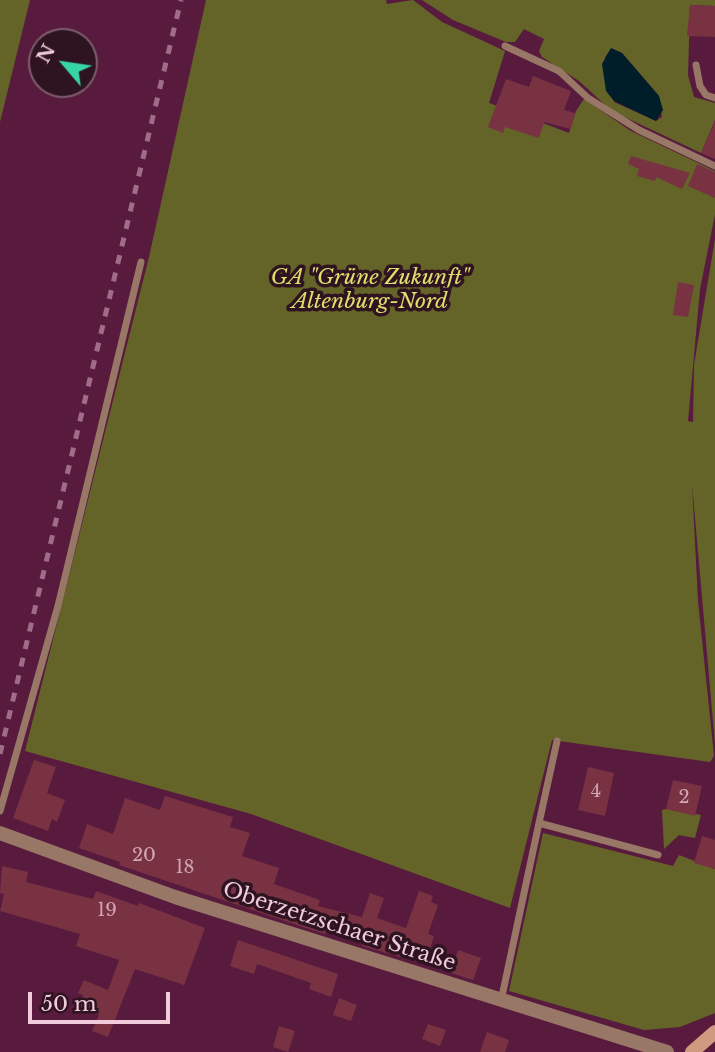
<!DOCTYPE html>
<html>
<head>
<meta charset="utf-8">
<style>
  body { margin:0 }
  #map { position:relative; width:715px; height:1052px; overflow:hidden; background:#581b3e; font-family:"Libre Baskerville",serif }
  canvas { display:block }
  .north { position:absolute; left:28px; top:28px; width:70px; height:70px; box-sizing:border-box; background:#2e1321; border:2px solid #7c5d6c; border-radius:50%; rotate:299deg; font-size:19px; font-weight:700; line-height:28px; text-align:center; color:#f1cbdc }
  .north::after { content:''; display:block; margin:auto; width:24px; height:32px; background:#37d4a6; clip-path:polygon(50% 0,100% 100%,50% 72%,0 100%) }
  .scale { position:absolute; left:28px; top:992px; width:142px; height:32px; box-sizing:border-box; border:4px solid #f1cbdc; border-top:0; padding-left:9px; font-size:21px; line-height:24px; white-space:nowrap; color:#f1cbdc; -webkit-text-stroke:5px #2e1321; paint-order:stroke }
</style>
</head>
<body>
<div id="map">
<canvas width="715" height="1052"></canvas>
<div class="north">N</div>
<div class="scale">50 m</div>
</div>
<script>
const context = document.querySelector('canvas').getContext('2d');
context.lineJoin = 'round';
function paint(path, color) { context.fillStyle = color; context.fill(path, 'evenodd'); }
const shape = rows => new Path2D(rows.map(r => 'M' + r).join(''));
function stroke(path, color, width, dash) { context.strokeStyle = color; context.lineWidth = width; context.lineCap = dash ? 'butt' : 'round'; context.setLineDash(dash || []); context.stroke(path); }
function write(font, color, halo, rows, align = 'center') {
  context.font = font + ' "Libre Baskerville",serif'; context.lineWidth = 7; context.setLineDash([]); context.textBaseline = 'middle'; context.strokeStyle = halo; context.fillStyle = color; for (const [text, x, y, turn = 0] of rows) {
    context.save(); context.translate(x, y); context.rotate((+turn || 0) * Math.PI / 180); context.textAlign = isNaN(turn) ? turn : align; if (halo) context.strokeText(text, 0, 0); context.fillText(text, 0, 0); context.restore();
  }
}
const green = shape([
  [0,0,30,0,0,122],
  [206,0,386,0,387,4,413,0,442,22,505,51,489,103,569,133,576,111,584,99,631,131,715,171,715,214,700,289,688,421,693,422,694,365,715,239,715,744,692,484,698,601,714,756,710,762,552,740,510,908,251,814,25,751,149,257],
  [422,0,715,0,715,6,690,5,688,75,694,97,715,103,715,120,701,153,612,111,579,81,542,57,539,51,544,39,524,29,515,42,506,42,453,20],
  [611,49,622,53,659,96,662,117,656,121,614,102,605,57],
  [666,809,701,815,695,838,679,835,664,849,662,810],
  [543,833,673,866,679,855,715,869,715,1013,680,1027,644,1030,509,991]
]);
const water = shape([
  [611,48,622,53,659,96,663,110,656,121,614,101,606,91,602,64]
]);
const building = shape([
  [690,5,715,6,715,37,687,36],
  [533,76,571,91,564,110,575,113,571,129,544,122,539,138,505,127,503,133,488,127,506,79,529,87],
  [715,121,715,159,701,153],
  [631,156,690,173,682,189,656,177,655,181,637,176,639,169,628,164],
  [697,164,715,172,715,198,688,186],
  [678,282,694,285,688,317,673,315],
  [34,760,56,767,47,793,65,800,57,822,52,819,48,831,13,818],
  [588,767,614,773,605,816,578,810],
  [673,780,702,786,695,816,666,809],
  [165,796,233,817,230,827,250,833,242,856,279,868,274,884,320,900,318,906,362,917,370,893,384,898,377,918,406,928,419,891,433,896,431,902,438,905,428,934,434,936,425,964,362,946,364,939,343,932,327,927,325,934,300,926,119,865,120,862,79,848,87,824,113,834,125,798,160,810],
  [702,836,715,840,715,869,694,863],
  [2,866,28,872,26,882,93,899,96,891,138,906,139,903,205,928,184,985,135,969,108,1037,92,1031,99,1015,79,1006,83,995,78,993,84,980,108,990,119,960,76,946,80,934,0,911,4,894,0,893],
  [238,940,338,974,331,997,309,989,311,983,257,964,254,974,230,966],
  [458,950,481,958,473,980,451,973],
  [339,998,357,1005,351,1021,333,1015],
  [428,1024,446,1030,440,1046,422,1039],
  [279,1026,295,1031,288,1052,273,1047],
  [487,1032,509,1040,505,1052,480,1052]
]);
const lane = shape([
  [505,46,559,71,588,98,639,130,715,166],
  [696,65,700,86,706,95,715,98],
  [0,811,58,606,141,262],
  [539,823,557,741],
  [501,1001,539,823,658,855]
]);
const street = shape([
  [0,833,175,897,667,1052]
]);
const secondary = shape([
  [692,1052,715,1032]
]);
const rail = shape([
  [0,754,181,0]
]);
const numberNames = [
  ["4",596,792],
  ["2",684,798],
  ["20",144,856],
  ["18",185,868],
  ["19",107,911]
];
const parkNames = [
  ["GA \"Grüne Zukunft\"",370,278],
  ["Altenburg-Nord",370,302]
];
const streetNames = [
  ["Oberzetzschaer Straße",339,927,18]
];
paint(green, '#656428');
paint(water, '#001d2a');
paint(building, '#783242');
stroke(lane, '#987766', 7);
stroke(street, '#987766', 14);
stroke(secondary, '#cf9a7f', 14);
stroke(rail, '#9f6d88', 5, [9, 9]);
write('18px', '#d3a5b6', null, numberNames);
write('italic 21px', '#dfde6a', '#2e1321', parkNames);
write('21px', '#f1cbdc', '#2e1321', streetNames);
</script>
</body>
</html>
